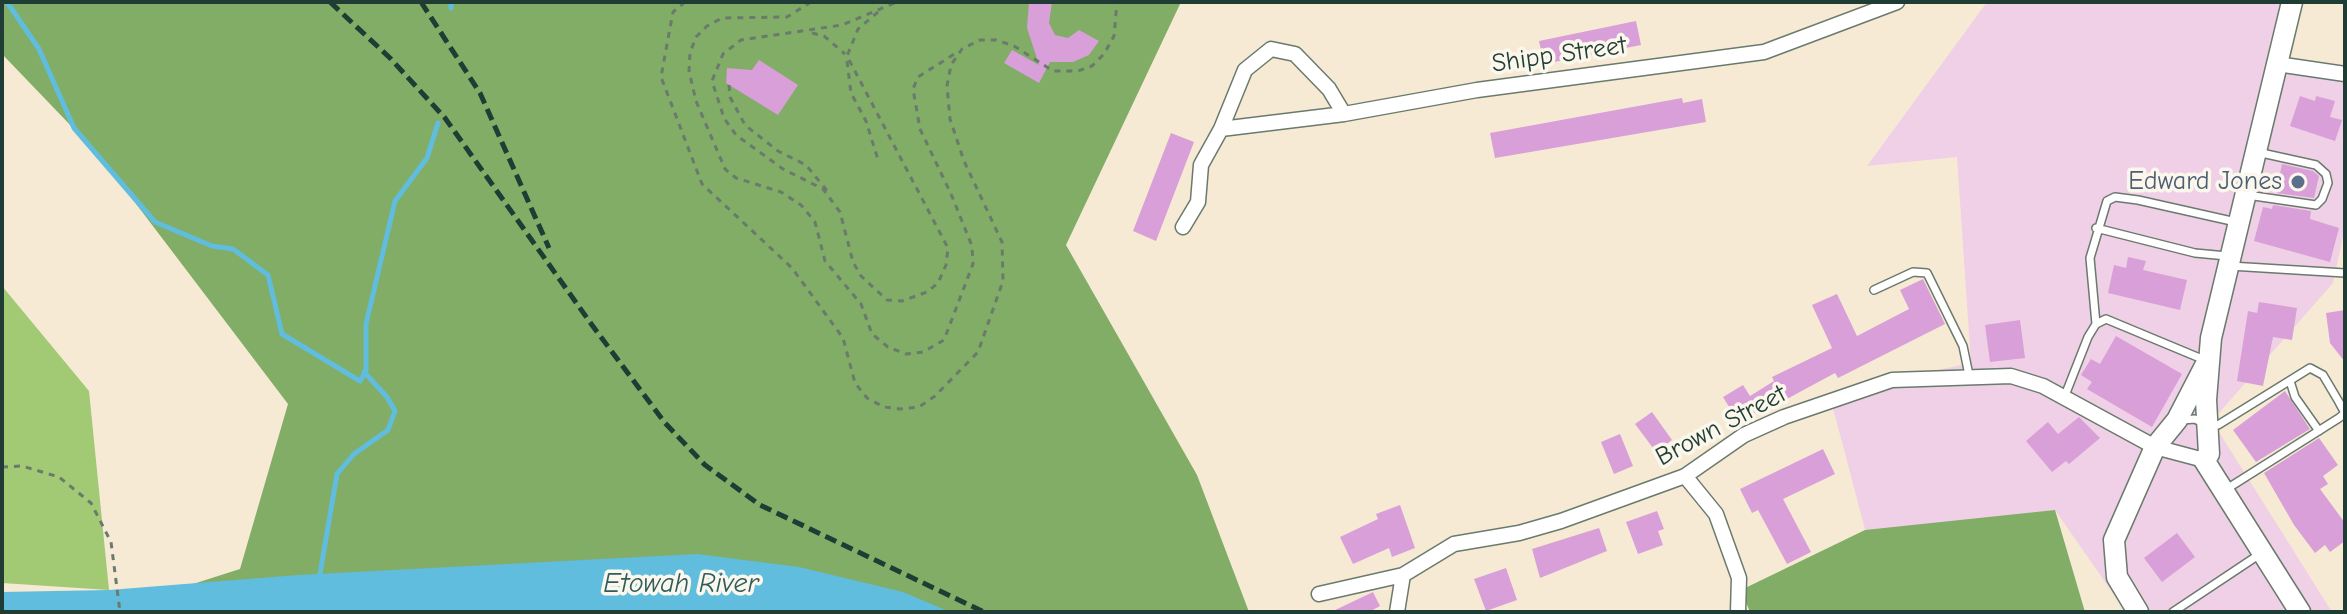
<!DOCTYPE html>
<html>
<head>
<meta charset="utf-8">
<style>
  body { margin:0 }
  #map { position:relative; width:2347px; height:614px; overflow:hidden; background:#f6ead5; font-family:"Comic Neue",sans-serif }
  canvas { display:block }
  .frame { position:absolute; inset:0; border:4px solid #1f3d34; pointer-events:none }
</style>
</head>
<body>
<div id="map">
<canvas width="2347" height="614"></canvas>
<div class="frame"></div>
</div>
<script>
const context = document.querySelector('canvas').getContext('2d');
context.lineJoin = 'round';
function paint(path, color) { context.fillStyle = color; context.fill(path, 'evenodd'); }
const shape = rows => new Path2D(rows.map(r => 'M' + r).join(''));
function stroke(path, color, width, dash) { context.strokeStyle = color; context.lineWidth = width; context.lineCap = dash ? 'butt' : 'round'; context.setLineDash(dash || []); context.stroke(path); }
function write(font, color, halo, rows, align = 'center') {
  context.font = font + ' "Comic Neue",sans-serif'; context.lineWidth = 7; context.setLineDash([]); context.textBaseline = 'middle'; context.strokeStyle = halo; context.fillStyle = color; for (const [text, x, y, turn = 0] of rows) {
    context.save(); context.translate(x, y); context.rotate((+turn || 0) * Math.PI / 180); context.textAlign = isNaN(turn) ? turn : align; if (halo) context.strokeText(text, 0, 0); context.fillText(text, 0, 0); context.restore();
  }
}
const built = shape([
  [1987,2,2285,2,2271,60,2345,74,2345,227,2333,283,2212,421,2332,612,2126,612,2055,510,1866,533,1829,393,1971,363,1957,157,1867,166]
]);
const green = shape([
  [2,286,89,391,109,590,2,583]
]);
const forest = shape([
  [2,2,1181,2,1066,245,1197,475,1249,612,105,612,240,569,288,404,99,155,2,54],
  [2055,510,2085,612,1750,612,1741,590,1865,530]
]);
const water = shape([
  [697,554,799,567,903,592,950,612,2,612,2,592,109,590,298,575]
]);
const stream = shape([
  [7,2,39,49,74,128,155,222,212,246,233,249,268,275,282,334,360,381,366,371,366,324,395,201,427,158,438,123],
  [451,2,451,8],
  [320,574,337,474,354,454,388,430,395,411,387,397,364,372]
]);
const building = shape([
  [1029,2,1052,2,1049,23,1055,35,1068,38,1079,30,1099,41,1089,55,1073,62,1050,62,1039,83,1004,63,1012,50,1039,65,1027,28],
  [1636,21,1641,45,1544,64,1539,41],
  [759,60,798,85,778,115,726,83,727,68,752,70],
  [2300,96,2315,101,2316,96,2335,101,2330,117,2342,120,2335,141,2290,126],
  [1682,98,1683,103,1702,99,1706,122,1495,158,1490,133],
  [1171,133,1194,142,1156,241,1133,231],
  [2282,164,2313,171,2319,176,2314,198,2276,193],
  [2273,205,2311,211,2310,219,2339,228,2330,262,2254,241,2263,207,2272,209],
  [2128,257,2146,261,2143,270,2187,280,2180,310,2108,293,2114,265,2126,268],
  [1923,279,1945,324,1838,378,1835,373,1785,400,1783,396,1739,423,1723,397,1743,385,1750,396,1774,381,1772,377,1832,348,1812,305,1837,294,1857,336,1909,309,1900,290],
  [2259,302,2297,308,2292,340,2273,337,2263,386,2237,381,2248,311,2257,313],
  [2345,310,2345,362,2330,343,2326,313],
  [2020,320,2025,358,1990,362,1985,325],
  [2116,336,2182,374,2152,427,2087,389,2092,382,2081,375,2091,359,2100,364],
  [2285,391,2310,429,2256,462,2233,430],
  [1652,412,1672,440,1656,452,1635,424],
  [2079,417,2100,438,2069,464,2066,461,2052,472,2026,441,2048,422,2058,434],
  [1620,434,1633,466,1614,474,1601,442],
  [2319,438,2338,465,2323,476,2328,484,2320,489,2345,523,2345,541,2330,552,2325,545,2315,553,2294,525,2264,473],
  [1823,449,1835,474,1783,499,1811,552,1787,564,1758,510,1752,513,1740,489],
  [1400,505,1415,548,1392,557,1389,548,1353,564,1340,537,1378,519,1376,514],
  [1657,511,1664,529,1658,531,1663,545,1638,554,1626,522],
  [1599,528,1607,551,1540,578,1532,549],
  [2177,533,2195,557,2162,582,2144,558],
  [1506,568,1517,600,1486,611,1474,579],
  [1373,592,1380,606,1369,612,1331,612]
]);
const path = shape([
  [685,2,673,12,661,77,702,184,792,268,843,338,855,383,867,398,884,407,900,409,919,407,935,396,978,352,1003,281,1002,242,964,161,950,119,947,86,951,65,962,49,980,40,996,40,1014,46,1053,71,1078,71,1092,66,1104,54,1114,36,1117,2],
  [811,2,787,17,722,18,707,26,696,37,690,53,689,71,696,101,725,169,736,178,781,192,801,205,815,222,825,261,861,304,872,334,888,347,906,354,923,352,944,340,973,264,972,246,951,194,920,129,913,89,918,77,959,51],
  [878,12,858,29,847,56,948,248,946,265,938,283,927,292,902,301,887,300,861,276,853,262,840,212,823,189,783,169,736,135,724,118,712,81,723,54,741,40,842,25,897,2],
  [812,33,824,36,845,54],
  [847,61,851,93,866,121,879,163],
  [729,85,730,97,745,125,778,151,806,165,829,193],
  [2,467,22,466,59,477,91,503,111,542,120,612]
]);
const service = shape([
  [2247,195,2316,205,2322,199,2328,183,2326,174,2316,165,2257,152],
  [2096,228,2195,253,2227,256],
  [2230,266,2345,273],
  [1874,290,1913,272,1927,273,1963,346,1969,375],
  [2096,324,2090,258,2107,201,2115,197,2138,200,2236,222],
  [2290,381,2295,397,2319,431],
  [2064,398,2088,337,2096,324,2106,319,2207,361],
  [2182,420,2195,419,2208,426,2218,425,2310,368,2323,375,2339,402,2345,413,2339,418,2225,490],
  [2173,612,2260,554]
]);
const minor = shape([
  [2277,64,2345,74],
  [1221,129,1344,114,1477,90,1764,52,1897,2],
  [1183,227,1198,202,1201,165,1221,129,1245,70,1271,49,1295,54,1329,89,1344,114],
  [1685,476,1716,514,1739,578,1738,612],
  [1403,575,1454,544,1519,533,1561,521,1685,476,1744,435,1784,417,1892,380,2011,376,2043,386,2155,447,2204,460],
  [1319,594,1403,575],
  [1397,612,1403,575]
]);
const secondary = shape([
  [2292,2,2211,338,2206,400,2209,454,2204,460,2300,612],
  [2138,612,2117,577,2114,540,2155,447,2177,420,2207,362]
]);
const rail = shape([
  [330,2,390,58,445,118,592,325,665,423,705,465,760,505,984,612],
  [421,2,480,93,549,248]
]);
const markers = [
  [2298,182,8,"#5c6f8a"]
];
const streetNames = [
  ["Shipp Street",1559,55,-8],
  ["Brown Street",1721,426,-28]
];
const serviceNames = [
  ["Edward Jones",2282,182]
];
const waterNames = [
  ["Etowah River",681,584]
];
paint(built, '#efd0e6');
paint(green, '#a2c974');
paint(forest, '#81ad66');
paint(water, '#60bdde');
stroke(stream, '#60bdde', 5);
paint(building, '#d99fd8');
stroke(service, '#6a7a6c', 10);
stroke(minor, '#6a7a6c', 17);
stroke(secondary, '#6a7a6c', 23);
stroke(path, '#6a7a6c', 3, [6, 6]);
stroke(service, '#fff', 7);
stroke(minor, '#fff', 14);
stroke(secondary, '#fff', 20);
stroke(rail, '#1f3d34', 5, [12, 6]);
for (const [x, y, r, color] of markers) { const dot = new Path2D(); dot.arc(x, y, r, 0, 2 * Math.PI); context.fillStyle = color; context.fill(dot); stroke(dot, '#fbf7ec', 3); }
write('26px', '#1f3d34', '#fbf7ec', streetNames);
write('26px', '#4e5e75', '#fbf7ec', serviceNames, 'right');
write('italic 28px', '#2f5d5e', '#fbf7ec', waterNames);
</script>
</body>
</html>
